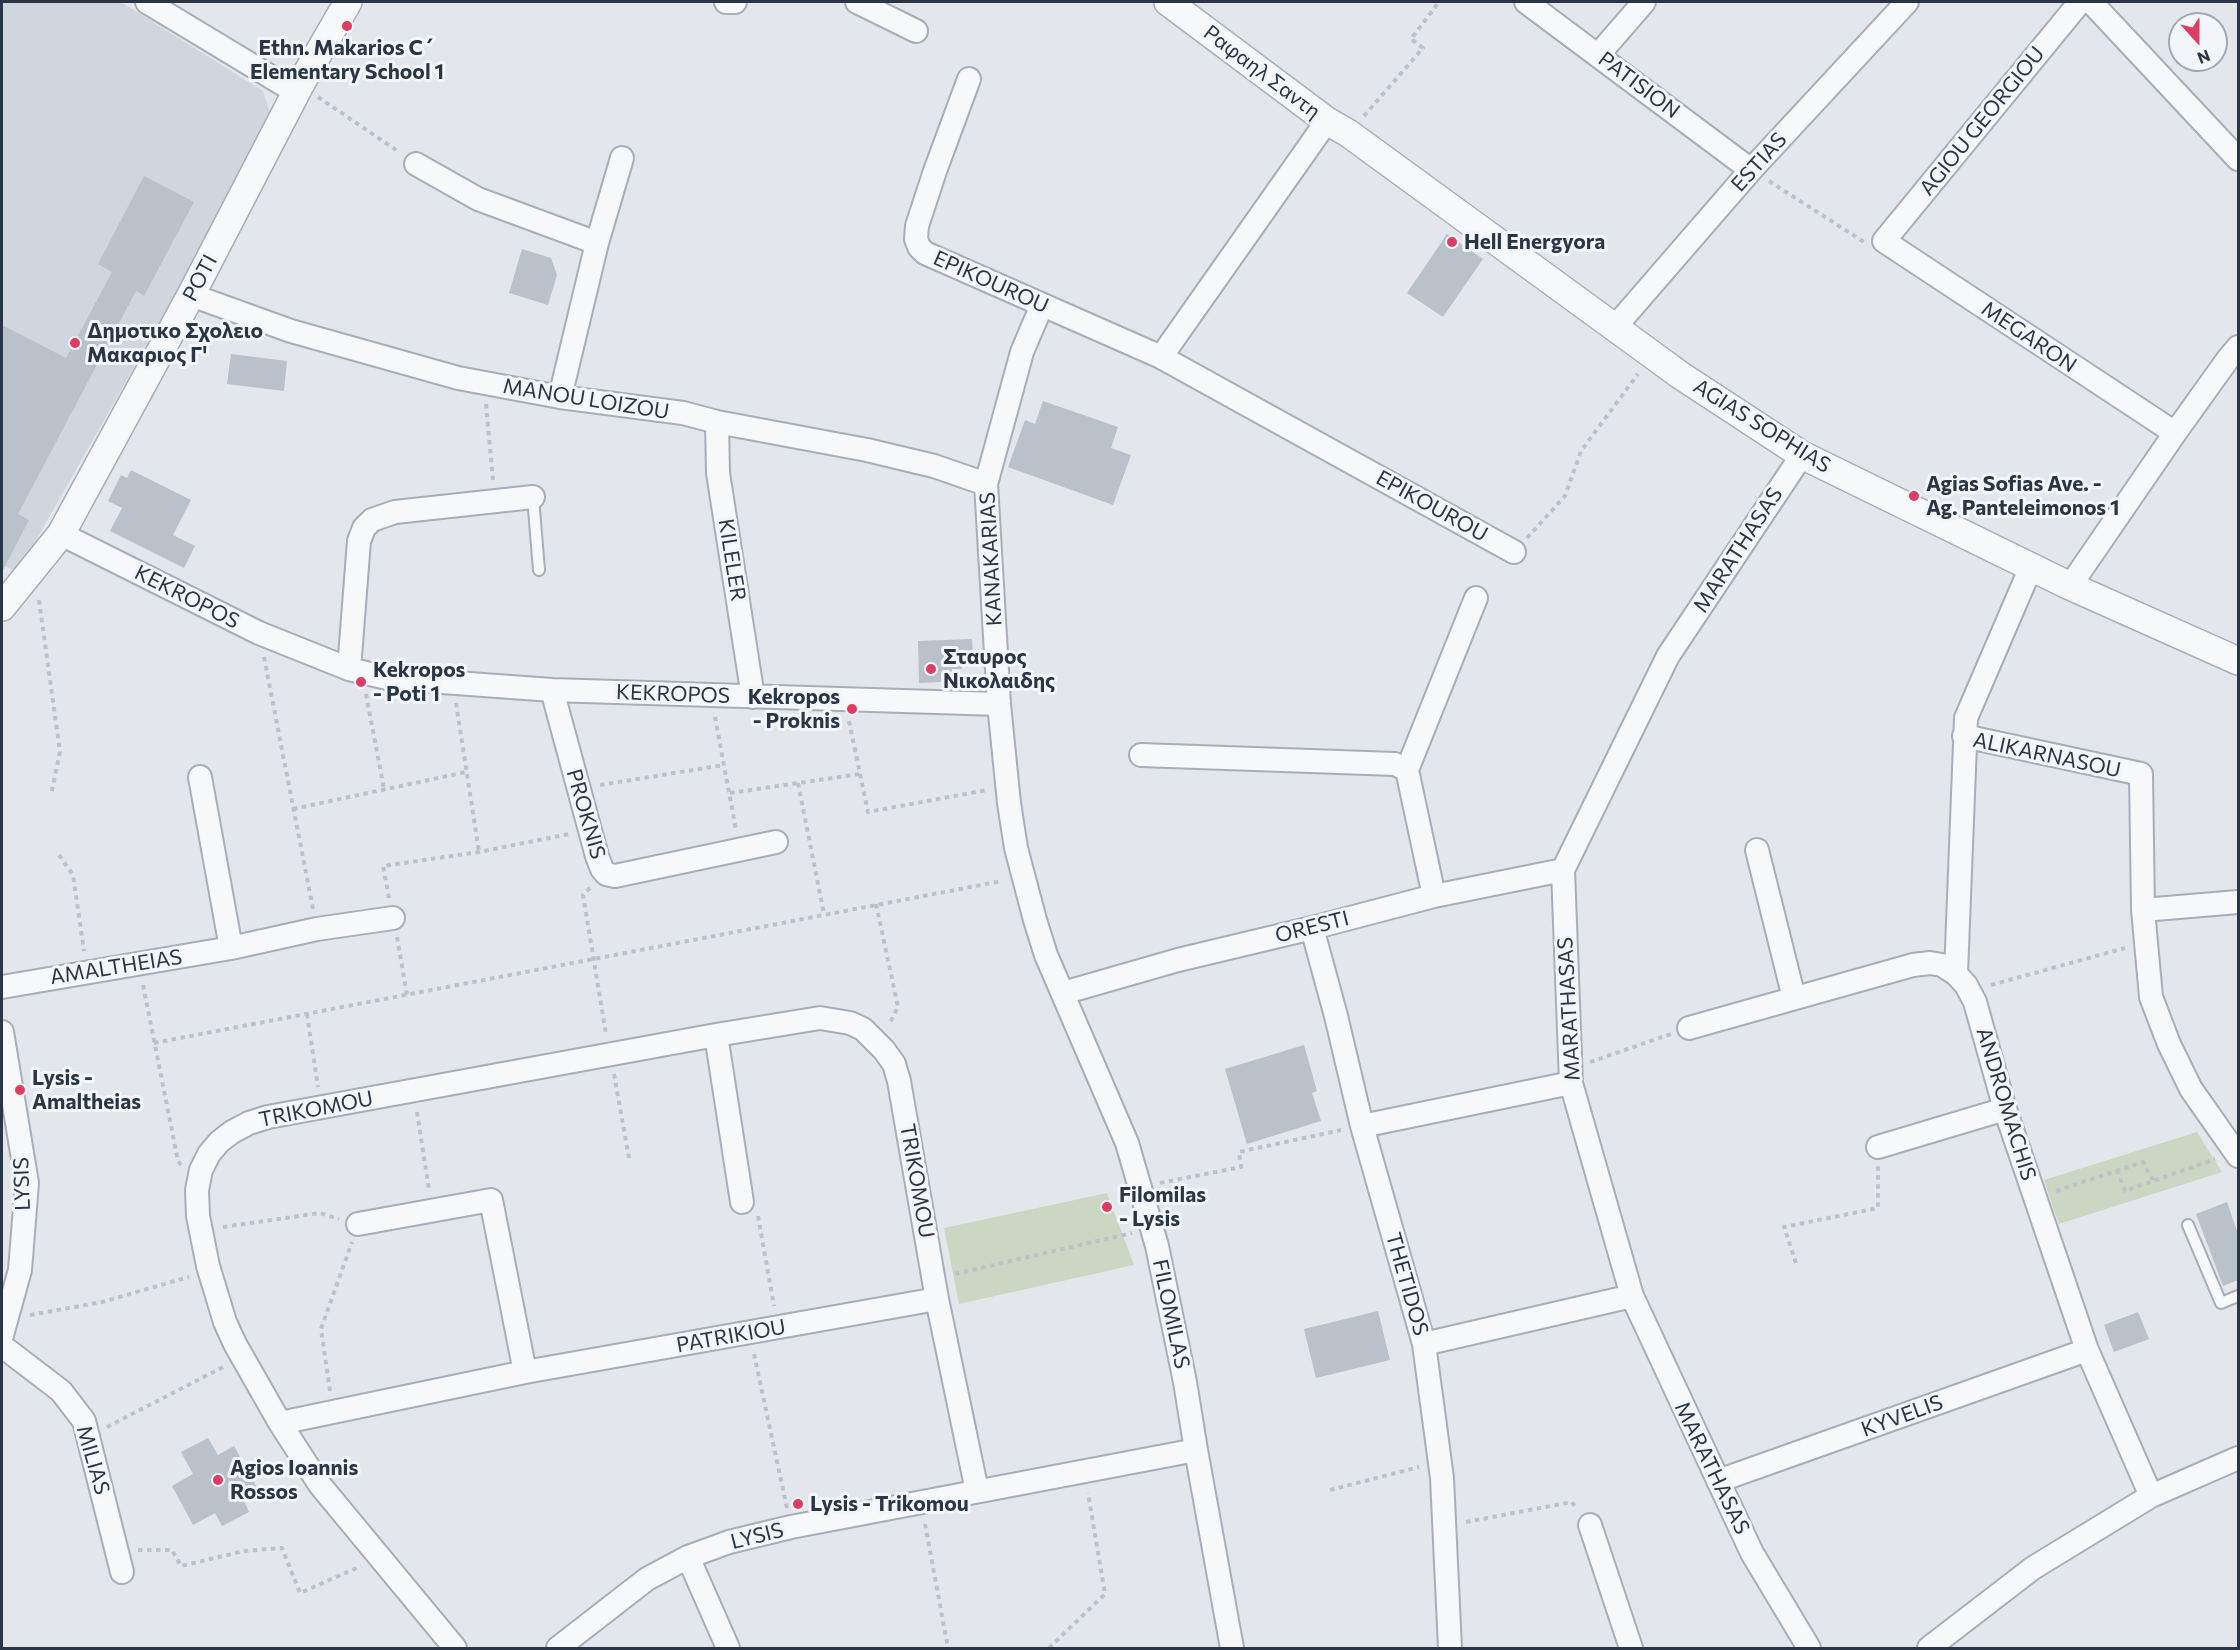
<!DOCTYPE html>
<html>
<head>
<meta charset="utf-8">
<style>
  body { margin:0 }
  #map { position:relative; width:2240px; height:1650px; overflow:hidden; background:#e3e7ec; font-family:Commissioner,sans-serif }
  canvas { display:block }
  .frame { position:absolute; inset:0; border:3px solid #283646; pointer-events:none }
  .north { position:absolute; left:2168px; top:12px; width:60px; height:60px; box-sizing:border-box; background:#f3f6f9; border:2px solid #a2a9b1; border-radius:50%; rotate:159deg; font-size:16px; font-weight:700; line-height:24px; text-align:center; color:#283646 }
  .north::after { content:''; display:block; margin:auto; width:21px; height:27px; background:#dc3d62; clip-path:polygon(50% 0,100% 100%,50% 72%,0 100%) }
</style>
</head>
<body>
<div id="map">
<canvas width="2240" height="1650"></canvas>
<div class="frame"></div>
<div class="north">N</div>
</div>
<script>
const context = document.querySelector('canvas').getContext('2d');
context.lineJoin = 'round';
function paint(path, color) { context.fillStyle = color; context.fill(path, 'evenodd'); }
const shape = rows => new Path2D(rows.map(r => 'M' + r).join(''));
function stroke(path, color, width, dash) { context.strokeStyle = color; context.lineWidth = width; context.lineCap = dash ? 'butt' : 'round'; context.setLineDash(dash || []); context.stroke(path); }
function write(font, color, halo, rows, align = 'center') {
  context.font = font + ' Commissioner,sans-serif'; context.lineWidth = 6; context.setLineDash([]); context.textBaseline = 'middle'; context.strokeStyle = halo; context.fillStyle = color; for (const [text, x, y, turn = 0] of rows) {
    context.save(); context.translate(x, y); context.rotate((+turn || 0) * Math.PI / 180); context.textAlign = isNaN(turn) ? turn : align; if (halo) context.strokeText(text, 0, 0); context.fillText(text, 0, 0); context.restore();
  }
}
const built = shape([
  [2,2,121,2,263,91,273,122,18,572,2,565]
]);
const green = shape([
  [2197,1132,2222,1172,2059,1224,2044,1180],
  [1107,1193,1134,1265,959,1304,944,1228]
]);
const building = shape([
  [144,176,194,202,144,296,136,291,18,514,29,520,2,572,2,325,66,358,112,272,98,264],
  [1447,234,1483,259,1443,317,1407,293],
  [522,249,551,258,557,275,548,305,509,293],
  [231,354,287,361,284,391,227,384],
  [1043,401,1118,427,1111,448,1131,455,1113,505,1008,467,1025,420,1035,424],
  [131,470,191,500,173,535,195,546,184,568,110,531,122,508,108,501,121,475,127,478],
  [972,639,973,657,962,657,962,669,952,669,952,674,941,674,941,682,919,683,918,641],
  [1304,1045,1317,1091,1312,1093,1321,1121,1247,1144,1225,1069],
  [2227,1202,2238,1234,2238,1280,2223,1286,2196,1214],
  [1378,1311,1390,1360,1316,1378,1304,1329],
  [2138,1312,2149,1339,2114,1352,2104,1325],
  [208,1438,218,1455,234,1446,260,1493,244,1501,249,1512,222,1526,215,1513,193,1525,172,1486,193,1474,181,1452]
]);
const path = shape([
  [318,97,399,152],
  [1364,116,1423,48,1411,39,1439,2],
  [1769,181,1864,242],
  [486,404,493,480],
  [1527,538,1565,496,1581,451,1638,374],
  [39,600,60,752,51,795],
  [264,657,313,909],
  [366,694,384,789],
  [456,703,479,852],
  [715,717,736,830],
  [849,721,868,812,987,790],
  [798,783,824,914],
  [600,785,724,765],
  [730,793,860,774],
  [293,809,466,772],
  [59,855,73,875,84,951],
  [590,888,583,895,606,1034],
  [389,898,383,866,479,852,569,834],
  [876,904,898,1007,889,1025],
  [397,937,407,995],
  [143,985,178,1161,181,1165],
  [1991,985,2125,948],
  [307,1014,318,1087],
  [154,1043,1002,881],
  [1590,1062,1671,1034],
  [614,1074,629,1158],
  [417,1112,429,1190],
  [2117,1170,2125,1191,2215,1159],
  [1160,1183,1241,1167,1239,1152,1341,1130],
  [2056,1191,2143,1162,2153,1180],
  [758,1216,774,1306],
  [223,1227,320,1213,339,1219],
  [1796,1263,1784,1227,1878,1208,1878,1166],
  [955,1274,1132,1233],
  [30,1315,102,1302,189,1277],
  [754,1354,787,1508],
  [330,1391,321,1329,352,1242],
  [107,1427,223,1367],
  [1330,1490,1419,1467],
  [1466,1522,1572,1502,1576,1508],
  [925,1524,948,1648],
  [138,1550,172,1550,181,1566,244,1551,282,1548,300,1593,361,1566],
  [1049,1648,1105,1594,1088,1493]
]);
const service = shape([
  [533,497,539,570],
  [2188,1225,2221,1303,2238,1296]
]);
const minor = shape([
  [147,2,296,92],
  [726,2,735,2],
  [857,2,916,31],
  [1526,2,1751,170],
  [2080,2,1884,241,2175,433],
  [2091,2,2238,159],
  [1599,54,1644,2],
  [969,79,935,171,917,226,916,239,919,247,925,253,1161,357,1514,552],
  [416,164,478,199,597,243],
  [191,295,291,331,458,378,560,397,683,413,717,422,867,450,934,466,986,484],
  [1042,305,1022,352,986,484,999,704,1009,803,1016,848,1035,920,1046,955,1127,1143,1157,1246,1185,1382,1196,1450,1232,1648],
  [1615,327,1751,170,1907,2],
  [1161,357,1327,121],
  [560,397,597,243,622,158],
  [717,422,718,473,753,697],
  [1802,455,1668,656,1563,870,1571,1083,1632,1296,1752,1553,1809,1648],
  [61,534,259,633,349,669,387,678,552,690,999,704],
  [2070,586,2175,433,2228,359,2238,347],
  [349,669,359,541,364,528,372,520,395,512,533,497],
  [552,690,597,856,602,869,606,874,615,876,776,842],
  [1964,736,2141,774,2143,910,2151,997,2169,1044,2191,1089,2238,1156],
  [1141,755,1395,764,1407,770],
  [200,777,231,948],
  [1757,850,1794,998],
  [1434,896,1407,770,1476,598],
  [2143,910,2238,902],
  [1312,928,1336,1016,1362,1126,1424,1344,1442,1478,1450,1648],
  [1956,974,1966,718,2031,567],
  [2,987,231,948,317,929,393,918],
  [1063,993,1178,960,1312,928,1434,896,1563,870],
  [1689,1028,1913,965,1930,963,1942,965,1956,974,1966,985,1975,1002,2005,1109,2087,1350,2151,1496],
  [2,1032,27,1183,20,1270,2,1335],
  [716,1035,742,1202],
  [1362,1126,1571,1083],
  [1878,1147,2005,1109],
  [358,1224,491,1200,525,1372],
  [1424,1344,1632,1296],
  [2,1346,61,1391,84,1421,122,1572],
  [280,1423,525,1372,937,1299],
  [1718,1481,2087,1350],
  [1590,1525,1631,1648],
  [688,1557,728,1648],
  [455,1648,320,1485,280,1423,235,1344,225,1322,208,1266,198,1216,197,1190,201,1170,209,1154,219,1142,232,1132,249,1123,268,1117,716,1035,820,1018,850,1023,863,1029,884,1050,894,1064,899,1081,937,1299,977,1491],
  [558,1648,647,1579,688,1557,729,1542,791,1527,1196,1450],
  [1929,1648,2033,1568,2151,1496,2238,1458]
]);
const tertiary = shape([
  [1168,2,1327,121,1348,133,1680,375,1802,455,2070,586,2238,661],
  [2,607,61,534,191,295,300,85,348,2]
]);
const markers = [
  [347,26,6,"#dc3d62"],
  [1452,242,6,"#dc3d62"],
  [75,343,6,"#dc3d62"],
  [1914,496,6,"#dc3d62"],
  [931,669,6,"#dc3d62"],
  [361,682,6,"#dc3d62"],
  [852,709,6,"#dc3d62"],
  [20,1090,6,"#dc3d62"],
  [1107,1207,6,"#dc3d62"],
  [218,1480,6,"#dc3d62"],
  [798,1504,6,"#dc3d62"]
];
const poiNames = [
  ["Ethn. Makarios C´",347,48,"center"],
  ["Elementary School 1",347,72,"center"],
  ["Hell Energyora",1464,242],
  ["Δημοτικο Σχολειο",87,331],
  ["Μακαριος Γ'",87,355],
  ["Agias Sofias Ave. -",1926,484],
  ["Ag. Panteleimonos 1",1926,508],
  ["Σταυρος",943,657],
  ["Νικολαιδης",943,681],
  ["Kekropos",373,670],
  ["- Poti 1",373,694],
  ["Kekropos",840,697,"right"],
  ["- Proknis",840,721,"right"],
  ["Lysis -",32,1078],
  ["Amaltheias",32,1102],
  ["Filomilas",1119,1195],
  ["- Lysis",1119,1219],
  ["Agios Ioannis",230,1468],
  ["Rossos",230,1492],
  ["Lysis - Trikomou",810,1504]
];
const streetNames = [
  ["Ραφαηλ Σαντη",1262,72,37],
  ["PATISION",1639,85,37],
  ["AGIOU GEORGIOU",1982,121,-51],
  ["ESTIAS",1759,162,-48],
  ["POTI",200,278,-62],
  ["EPIKOUROU",991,282,24],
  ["MEGARON",2029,337,34],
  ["MANOU LOIZOU",586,399,9],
  ["AGIAS SOPHIAS",1762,426,32],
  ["EPIKOUROU",1432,506,29],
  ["MARATHASAS",1738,550,-57],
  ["KANAKARIAS",991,559,-93],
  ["KILELER",732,560,81],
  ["KEKROPOS",187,597,27],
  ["KEKROPOS",673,694,2],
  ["ALIKARNASOU",2047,755,12],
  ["PROKNIS",586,814,74],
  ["ORESTI",1312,927,-14],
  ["AMALTHEIAS",116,967,-9],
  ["MARATHASAS",1569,1009,-93],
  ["ANDROMACHIS",2006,1104,73],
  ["TRIKOMOU",316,1109,-11],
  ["TRIKOMOU",917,1181,80],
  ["LYSIS",22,1184,-92],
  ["THETIDOS",1407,1284,74],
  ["FILOMILAS",1171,1314,78],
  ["PATRIKIOU",731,1336,-10],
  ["KYVELIS",1902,1416,-20],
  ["MILIAS",93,1460,74],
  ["MARATHASAS",1712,1468,64],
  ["LYSIS",757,1536,-14]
];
paint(built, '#d0d6de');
paint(green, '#cad7c3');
paint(building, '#b9c1cb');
stroke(service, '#a7aeb7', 14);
stroke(minor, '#a7aeb7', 26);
stroke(tertiary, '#a7aeb7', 30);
stroke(path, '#bcc2c8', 4, [4.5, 4.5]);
stroke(service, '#f6f8fa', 10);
stroke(minor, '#f6f8fa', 22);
stroke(tertiary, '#f6f8fa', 27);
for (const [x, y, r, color] of markers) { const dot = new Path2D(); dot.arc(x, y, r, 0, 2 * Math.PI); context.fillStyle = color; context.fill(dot); stroke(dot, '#f3f6f9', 2); }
write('bold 21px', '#283646', '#f3f6f9', poiNames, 'left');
write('21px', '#283646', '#f3f6f9', streetNames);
</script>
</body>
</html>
